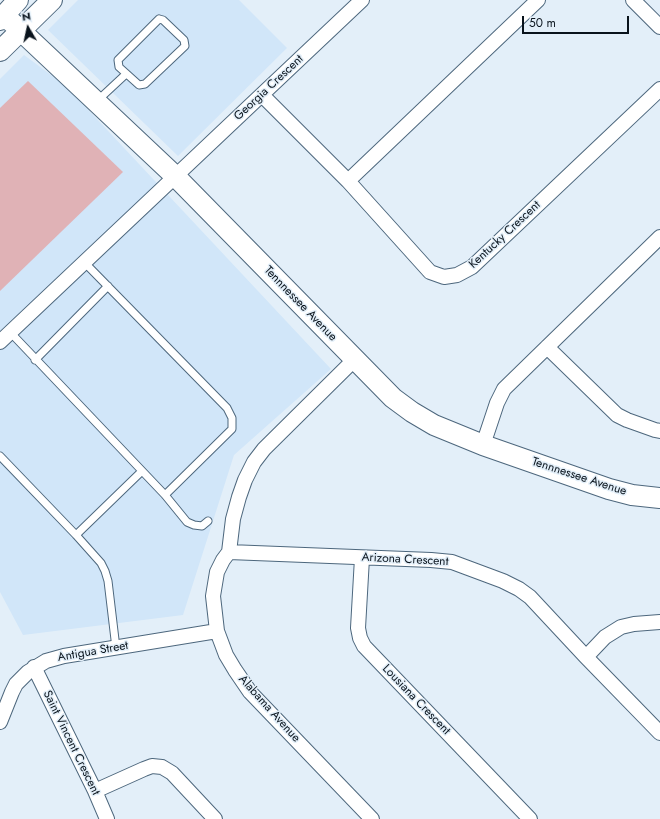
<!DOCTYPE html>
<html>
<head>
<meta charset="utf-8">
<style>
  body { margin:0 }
  #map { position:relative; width:660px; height:819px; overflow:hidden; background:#e3eff9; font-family:Jost,sans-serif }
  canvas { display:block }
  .north { position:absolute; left:8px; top:8px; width:40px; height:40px; -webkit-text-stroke:3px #e3eff9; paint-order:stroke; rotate:351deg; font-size:11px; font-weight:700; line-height:16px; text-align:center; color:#09131c }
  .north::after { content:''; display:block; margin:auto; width:14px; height:18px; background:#09131c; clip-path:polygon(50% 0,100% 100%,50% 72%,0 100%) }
  .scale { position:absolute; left:522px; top:16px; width:107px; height:18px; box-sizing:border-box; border:2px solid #09131c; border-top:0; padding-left:5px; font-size:12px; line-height:14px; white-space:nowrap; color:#09131c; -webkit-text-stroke:3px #e3eff9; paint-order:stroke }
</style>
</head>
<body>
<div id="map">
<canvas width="660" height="819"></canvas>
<div class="north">N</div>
<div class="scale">50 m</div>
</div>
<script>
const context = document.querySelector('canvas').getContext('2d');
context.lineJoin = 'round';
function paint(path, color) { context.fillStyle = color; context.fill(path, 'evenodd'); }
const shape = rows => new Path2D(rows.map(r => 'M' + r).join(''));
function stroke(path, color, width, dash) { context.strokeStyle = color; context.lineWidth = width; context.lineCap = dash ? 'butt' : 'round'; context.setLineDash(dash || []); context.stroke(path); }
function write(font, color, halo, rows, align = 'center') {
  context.font = font + ' Jost,sans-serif'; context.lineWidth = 3; context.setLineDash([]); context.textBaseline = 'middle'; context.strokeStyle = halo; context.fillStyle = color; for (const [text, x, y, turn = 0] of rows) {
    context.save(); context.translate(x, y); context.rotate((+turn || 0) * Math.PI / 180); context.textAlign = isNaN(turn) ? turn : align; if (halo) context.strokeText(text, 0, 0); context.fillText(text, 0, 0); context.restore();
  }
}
const built = shape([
  [78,0,239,0,287,48,178,156,48,30],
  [24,55,66,86,331,369,234,455,183,615,23,635,0,592,0,79]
]);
const green = shape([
  [28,81,123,172,0,291,0,108]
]);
const lane = shape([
  [159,19,163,20,184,40,185,46,145,84,139,85,119,67,118,60,159,19],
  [97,101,126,74],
  [84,262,227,408,232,418,232,429,165,495],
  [10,332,165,495,187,522,194,525,202,526,208,521],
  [35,360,108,286],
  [0,456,76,535,101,563,105,571,108,581,116,648],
  [76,535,142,471]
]);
const street = shape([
  [633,0,660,27],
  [262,95,348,181,430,272,444,277,457,275,472,267,660,89],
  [348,181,538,0],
  [0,342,362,0],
  [547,347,617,415,627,420,655,430,660,431],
  [354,360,264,449,254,462,245,480,239,497,233,519,229,552,223,560,217,572,213,596,217,631,226,655,235,670,250,692,372,819],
  [483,445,497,403,504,389,660,237],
  [229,552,431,560,452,562,503,581,519,589,530,597,586,657,660,733],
  [362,558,358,628,360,638,364,646,530,819],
  [586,657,605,637,621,627,634,624,660,622],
  [34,667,95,791,107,819],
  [0,722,12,692,16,684,28,672,46,661,64,656,217,631],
  [95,791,144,769,152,766,162,767,172,773,215,819]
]);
const secondary = shape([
  [4,15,175,176,393,398,412,412,434,425,483,445,609,489,632,495,660,498],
  [0,20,18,0],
  [0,51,52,0]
]);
const streetNames = [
  ["Georgia Crescent",269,88,-43],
  ["Kentucky Crescent",505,235,-43],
  ["Tennnessee Avenue",300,304,46],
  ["Tennnessee Avenue",579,477,18],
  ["Arizona Crescent",405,560,3],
  ["Antigua Street",93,652,-10],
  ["Lousiana Crescent",416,700,46],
  ["Alabama Avenue",269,709,48],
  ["Saint Vincent Crescent",71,743,64]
];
paint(built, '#d1e6f9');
paint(green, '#e0b2b6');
stroke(lane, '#4d677d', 9);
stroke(street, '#4d677d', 16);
stroke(secondary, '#4d677d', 22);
stroke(lane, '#fff', 7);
stroke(street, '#fff', 14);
stroke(secondary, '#fff', 20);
write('12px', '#09131c', '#e3eff9', streetNames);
</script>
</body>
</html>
